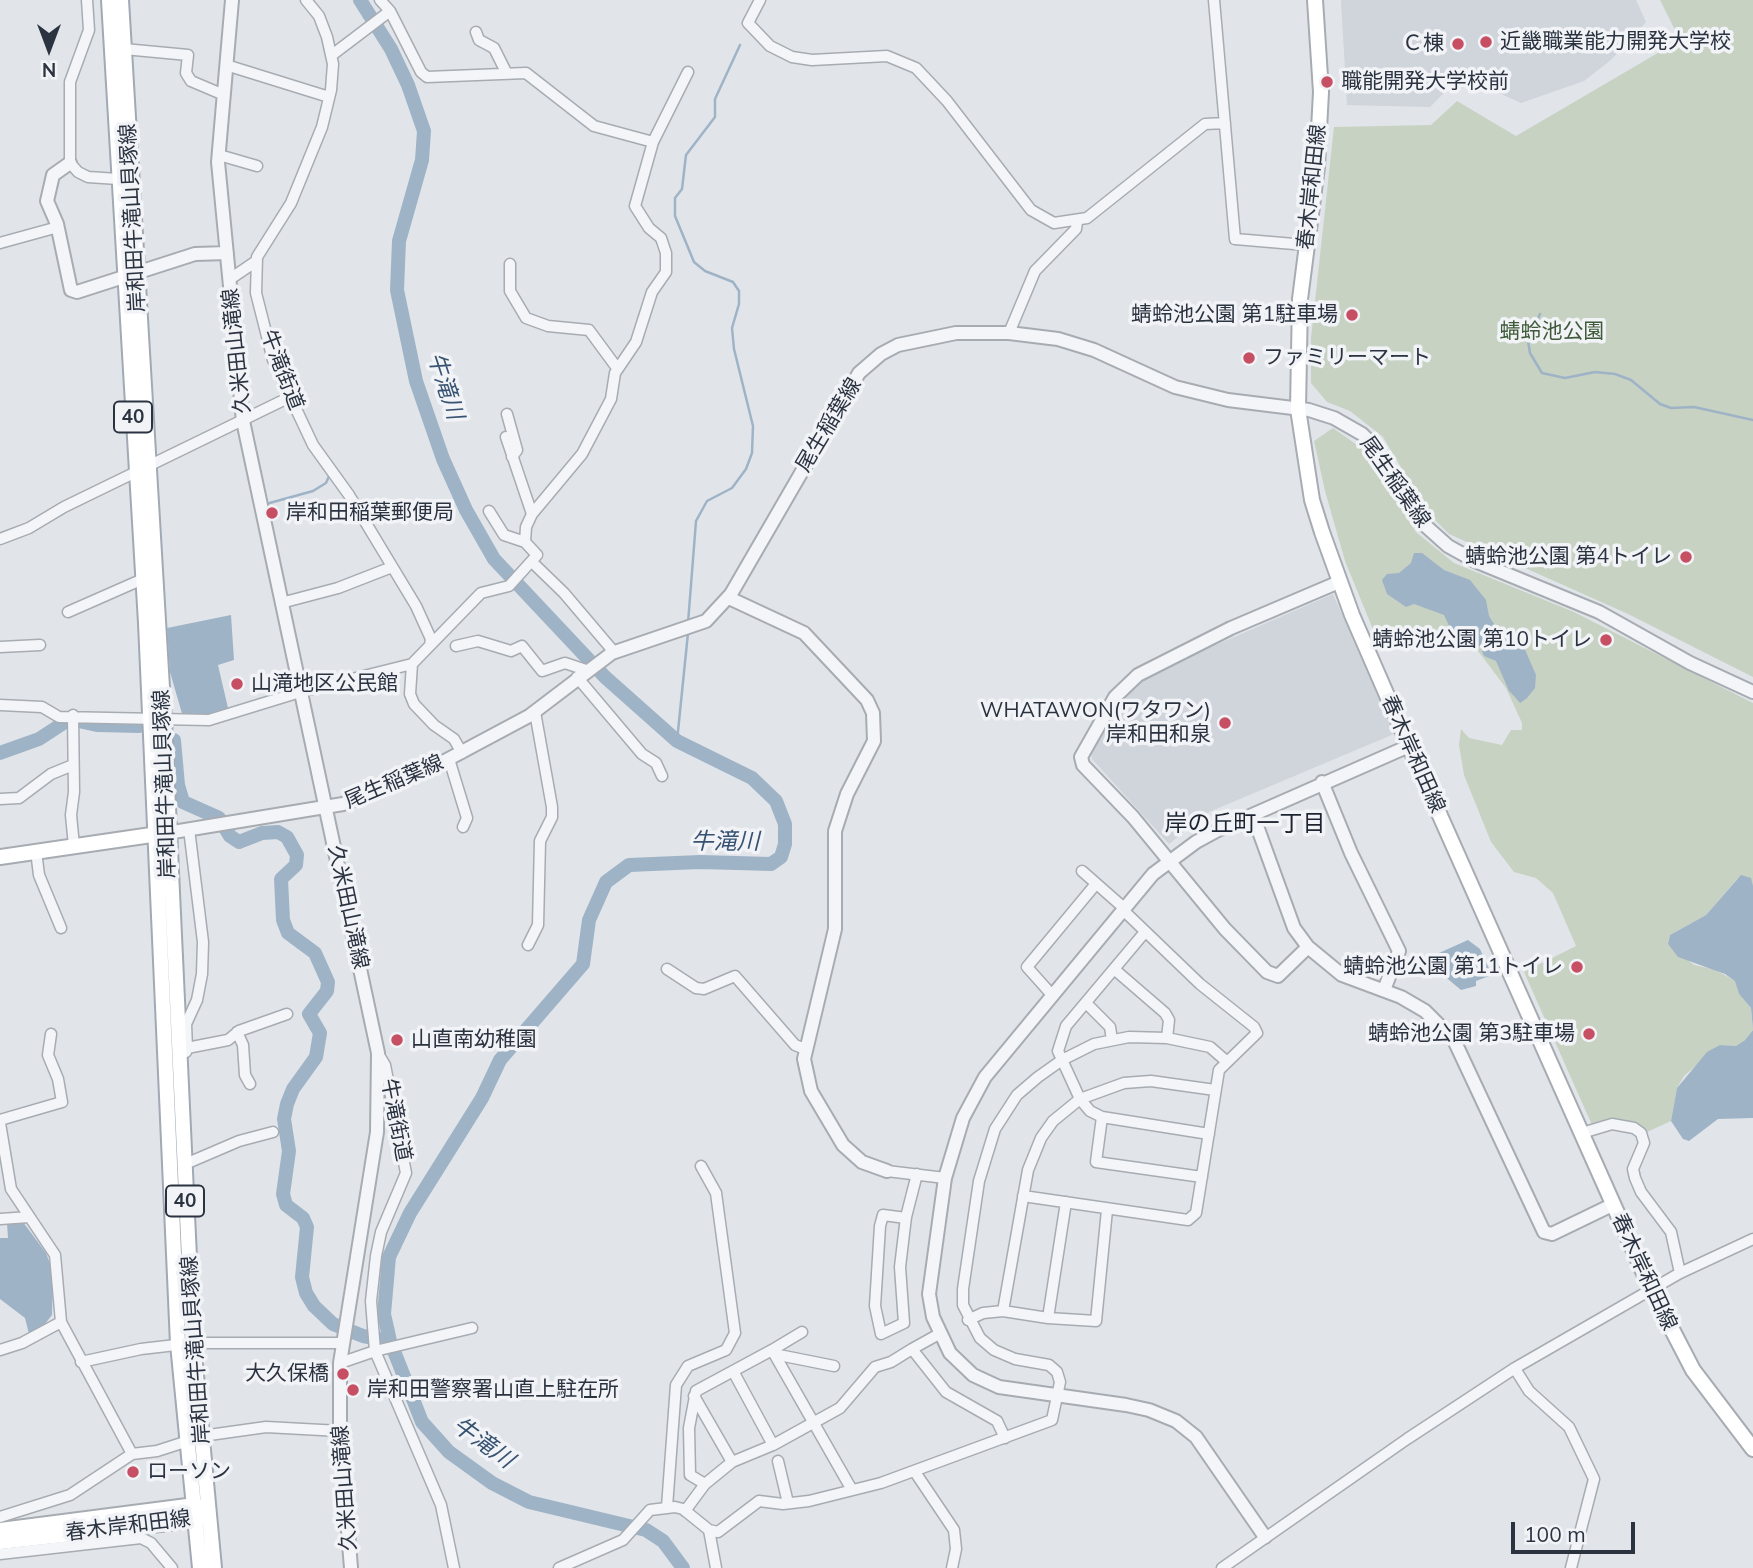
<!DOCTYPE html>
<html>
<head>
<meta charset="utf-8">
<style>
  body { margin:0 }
  #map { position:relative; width:1753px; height:1568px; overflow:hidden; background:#e1e5e9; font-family:Mulish,sans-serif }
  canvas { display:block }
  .north { position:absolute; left:14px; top:14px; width:70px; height:70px; -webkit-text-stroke:5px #f1f3f7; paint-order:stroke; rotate:180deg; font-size:19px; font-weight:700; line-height:28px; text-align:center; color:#2b3340 }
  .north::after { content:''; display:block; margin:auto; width:24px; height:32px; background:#2b3340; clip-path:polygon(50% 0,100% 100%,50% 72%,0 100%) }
  .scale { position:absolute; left:1511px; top:1522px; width:124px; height:32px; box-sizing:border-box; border:4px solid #2b3340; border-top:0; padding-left:9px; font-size:21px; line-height:24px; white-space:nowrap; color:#2b3340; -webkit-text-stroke:5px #f1f3f7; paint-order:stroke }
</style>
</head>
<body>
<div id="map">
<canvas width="1753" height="1568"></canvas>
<div class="north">N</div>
<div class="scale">100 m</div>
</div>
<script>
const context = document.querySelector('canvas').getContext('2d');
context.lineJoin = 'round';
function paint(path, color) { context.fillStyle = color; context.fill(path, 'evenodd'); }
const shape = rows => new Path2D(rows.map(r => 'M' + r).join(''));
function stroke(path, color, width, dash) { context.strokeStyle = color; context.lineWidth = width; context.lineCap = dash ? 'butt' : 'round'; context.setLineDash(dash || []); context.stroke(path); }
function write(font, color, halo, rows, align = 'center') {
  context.font = font + ' Mulish,"Noto Sans JP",sans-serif'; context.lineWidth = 7; context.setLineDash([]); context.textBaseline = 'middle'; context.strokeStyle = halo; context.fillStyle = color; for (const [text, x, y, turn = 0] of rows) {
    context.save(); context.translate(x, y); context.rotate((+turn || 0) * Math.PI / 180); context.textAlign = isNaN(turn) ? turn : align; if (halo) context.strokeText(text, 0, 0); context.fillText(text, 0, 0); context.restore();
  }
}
const built = shape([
  [1341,0,1636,0,1646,22,1611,60,1584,81,1521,103,1466,78,1457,68,1449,88,1430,107,1347,105],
  [1333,594,1394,734,1209,812,1169,844,1092,759,1091,753,1114,708,1129,688,1149,674]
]);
const green = shape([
  [1660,0,1753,0,1753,677,1628,614,1449,534,1428,513,1383,437,1350,411,1327,402,1311,383,1311,338,1334,127,1431,125,1457,101,1516,136,1680,40],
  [1333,428,1367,452,1416,532,1454,563,1574,612,1753,703,1753,886,1737,879,1706,915,1670,935,1668,944,1694,965,1713,969,1736,981,1739,994,1751,1008,1753,1030,1745,1040,1736,1046,1720,1045,1684,1076,1677,1088,1671,1121,1647,1132,1619,1121,1592,1125,1524,972,1576,946,1553,893,1536,878,1514,872,1491,842,1464,775,1459,745,1461,729,1469,738,1502,745,1511,730,1522,730,1522,723,1506,688,1478,651,1448,636,1430,638,1409,627,1392,630,1379,644,1345,561,1325,491,1314,441]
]);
const water = shape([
  [1414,553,1422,553,1444,570,1470,580,1486,600,1489,616,1496,627,1523,645,1536,675,1535,688,1527,698,1520,703,1515,697,1509,691,1496,661,1484,656,1480,646,1467,643,1450,628,1444,615,1414,604,1406,607,1387,594,1382,580,1387,574,1399,573,1411,563],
  [231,615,234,660,218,665,228,708,203,716,183,717,170,672,167,628],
  [1741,875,1751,878,1753,886,1753,1118,1718,1119,1689,1141,1683,1139,1671,1121,1677,1088,1707,1052,1720,1045,1736,1046,1745,1040,1753,1030,1751,1008,1739,994,1735,981,1725,974,1678,957,1668,944,1670,935,1706,915],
  [1468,940,1480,949,1492,975,1476,981,1476,986,1461,990,1443,975,1437,961,1439,953],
  [23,1222,46,1253,53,1272,52,1315,45,1324,29,1334,25,1318,0,1299,0,1238,8,1238,7,1223]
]);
const stream = shape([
  [1540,314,1528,341,1530,353,1542,373,1565,378,1595,372,1615,374,1631,380,1660,404,1671,408,1694,407,1753,420],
  [266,504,313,491,326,483,330,474],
  [688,623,696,521,707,501,732,488,746,469,752,453,753,426,734,349,732,328,739,304,739,291,733,282,705,271,694,262,675,216,675,198,682,189,686,155,715,117,715,99,740,45],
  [677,741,688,633]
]);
const river = shape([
  [360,0,391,49,408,85,424,131,422,160,399,241,397,290,416,381,443,459,466,510,494,559,605,677,677,741,752,778,776,801,785,824,785,844,781,857,771,864,700,862,629,865,606,882,589,920,583,964,500,1060,482,1098,410,1213,389,1257,384,1314,390,1341,422,1422,449,1452,492,1483,529,1502,646,1530,663,1541,683,1568],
  [174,740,178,785,183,802,219,818,230,836,239,842,262,833,278,832,287,837,297,855,296,865,281,879,283,920,288,933,315,953,328,982,327,991,309,1014,320,1033,316,1057,293,1089,287,1104,284,1119,289,1151,283,1194,286,1205,303,1218,307,1227,302,1277,306,1293,314,1306,333,1324,363,1336,386,1340],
  [0,753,39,739,65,722,74,720,97,725,139,726]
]);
const minor = shape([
  [87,0,89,30,70,82,70,163,78,172,88,177,118,179],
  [306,0,319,16,327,37,333,64,331,90,322,127,291,203,257,257,256,293,273,360,313,445,349,495,416,606,431,639,430,645],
  [380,0,390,11,421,72,427,77,526,73,594,126,653,142],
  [760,0,748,23,770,46,792,57,812,60,887,56,916,68,947,101,1031,210,1054,223,1087,218,1205,124,1225,123],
  [1214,0,1235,239,1306,245],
  [476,32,479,40,494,48,506,72],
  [124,49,188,55,186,73,191,81,224,95],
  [332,55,390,11],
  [226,65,329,97],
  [219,155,257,166],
  [0,243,58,227],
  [510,264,510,291,526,318,548,326,589,330,617,368],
  [230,279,255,262],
  [1009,333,1035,271,1076,229,1077,222],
  [507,414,517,450,512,457],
  [506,437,532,514],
  [489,511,504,535,525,542],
  [0,539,29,528,64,507,290,397],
  [532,562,564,593,614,652],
  [281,603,338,588,392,567],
  [68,612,143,579],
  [456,646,478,641,511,651,522,646,542,671,565,663,586,670],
  [0,647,40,645],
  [577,677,642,754,656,763,662,776],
  [0,705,42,707,59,717,209,720,300,692,412,664],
  [73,715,74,792,71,815,74,846],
  [462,753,454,739,434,725,414,704,410,694,412,664,481,593,509,586,537,555,525,542,526,527,532,514,582,454,611,399,615,373,636,342,652,292,666,272,666,253,661,238,649,228,635,206,653,142,688,72],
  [449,759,467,818,463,827],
  [0,799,19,798,51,774,73,765],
  [36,851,39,875,61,928],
  [1082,871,1124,908],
  [1145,932,1066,1026,1058,1051,1080,1099,1090,1111,1102,1117,1209,1134],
  [528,945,538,925,540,841,552,817,552,807,535,712],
  [667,969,696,988,704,989,735,976,795,1045,805,1049],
  [1114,969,1165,1013,1169,1020,1167,1038],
  [1052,995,1027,967,1095,885],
  [1086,1003,1110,1027,1112,1040],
  [237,1032,243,1045,245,1075,250,1084],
  [187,1048,186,1024,197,1000,202,974,203,942,189,829],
  [186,1052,187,1048,228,1040,239,1031,287,1014],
  [379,1055,385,1065,406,1173,381,1232,376,1256,371,1301,375,1351,472,1328],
  [1102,1117,1096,1162,1202,1177],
  [0,1120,62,1102,58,1079,48,1055,51,1034],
  [0,1123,11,1189,55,1255,61,1322,132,1454],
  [1582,1133,1612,1124,1634,1128,1641,1133,1644,1143,1633,1169,1635,1178,1641,1192,1671,1232,1680,1273],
  [183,1165,239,1141,273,1132],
  [887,1171,945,1178],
  [1023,1196,1188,1220,1196,1213,1219,1070,1257,1033,1254,1027,1200,984,1123,910],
  [906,1218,883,1215,880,1226,875,1306,881,1334,904,1323,900,1267,906,1217,917,1174],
  [0,1219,29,1217],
  [1003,1311,1028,1170,1041,1138,1053,1121,1080,1099,1124,1083,1151,1081,1215,1090],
  [1048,1318,1066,1202],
  [968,1320,983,1313,1003,1311,1048,1318,1096,1321,1107,1210],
  [802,1332,772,1350,852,1490],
  [939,1334,912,1349,946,1392,997,1421,1005,1438],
  [0,1350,22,1343,61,1322],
  [81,1362,141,1349,193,1343,341,1343],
  [340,1363,375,1351,441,1505,454,1568],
  [733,1371,773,1445],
  [1517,1372,1529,1391,1569,1427,1594,1479,1571,1568],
  [694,1396,732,1462],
  [202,1436,266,1427,340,1431],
  [778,1461,788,1503],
  [915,1472,954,1530,956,1549,952,1568],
  [705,1484,690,1475,689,1428,696,1391,772,1350,779,1355,834,1366],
  [667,1507,676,1385,688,1366,726,1350,735,1333,716,1193,701,1166],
  [685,1511,705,1484,732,1462,773,1445,840,1408,875,1367,891,1362,912,1349],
  [0,1517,70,1495,132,1454,157,1451,188,1441],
  [709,1530,716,1568],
  [0,1554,141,1538,151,1543,172,1568],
  [559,1568,623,1540,650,1510,675,1507,683,1509,709,1530,718,1532,759,1501,783,1504,809,1501,881,1483,1052,1420,1060,1382,1057,1372,1049,1365,1015,1359,994,1350,980,1338,963,1305,963,1289,979,1181,995,1129,1017,1095,1038,1077,1062,1060,1094,1044,1129,1037,1167,1038,1210,1047,1226,1061],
  [1222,1568,1407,1439,1515,1368,1680,1273,1753,1239]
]);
const tertiary = shape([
  [232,0,218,162,243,421,378,1053,377,1132,340,1363,340,1431,351,1568],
  [70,163,53,175,47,201,57,224,71,290,77,292,195,254,227,253],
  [729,598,804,633,867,700,873,713,874,741,847,794,835,831,835,929,804,1059,811,1091,843,1145,862,1162,887,1171],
  [1322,782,1351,853,1399,951,1384,990],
  [1253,815,1294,928,1308,947,1342,975,1401,997,1425,1011,1454,1040,1544,1232,1552,1234,1612,1205],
  [167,833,343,804,441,763,529,716,612,653,706,621,731,594,859,373,881,354,898,345,956,333,1009,333,1058,339,1094,350,1175,387,1228,400,1309,410,1334,418,1362,434,1373,445,1419,520,1448,546,1475,561,1599,612,1690,663,1753,692],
  [1308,947,1278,976,1267,972,1225,929,1133,817,1083,765,1081,757,1115,697,1138,675,1231,628,1339,582],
  [1265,1537,1196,1437,1176,1421,1149,1410,1126,1405,999,1387,973,1375,950,1353,933,1317,929,1294,945,1178,963,1118,985,1077,1153,874,1196,842,1218,830,1409,746]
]);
const secondary = shape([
  [1315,0,1321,92,1317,167,1300,299,1298,409,1312,500,1322,532,1352,615,1409,746,1651,1289,1693,1370,1753,1449],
  [0,857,165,833],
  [0,1530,195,1505,203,1508],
  [0,1542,196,1520,205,1514]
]);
const primary = shape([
  [109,0,146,623,178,1344,200,1568],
  [121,0,164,721,193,1343,214,1568]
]);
const markers = [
  [1486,42,7,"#c64f64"],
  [1458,44,7,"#c64f64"],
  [1327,82,7,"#c64f64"],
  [1352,315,7,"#c64f64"],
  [1249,358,7,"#c64f64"],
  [272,513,7,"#c64f64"],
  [1686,557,7,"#c64f64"],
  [1606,640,7,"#c64f64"],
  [237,684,7,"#c64f64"],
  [1225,723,7,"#c64f64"],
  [1577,967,7,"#c64f64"],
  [1589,1034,7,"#c64f64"],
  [397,1040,7,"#c64f64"],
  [343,1374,7,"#c64f64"],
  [353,1390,7,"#c64f64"],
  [133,1472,7,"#c64f64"]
];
const shields = [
  [133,417,38],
  [185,1201,38]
];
const shieldNames = [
  ["40",133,417],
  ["40",185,1201]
];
const poiNames = [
  ["近畿職業能力開発大学校",1500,42],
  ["Ｃ棟",1444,44,"right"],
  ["職能開発大学校前",1341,82],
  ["蜻蛉池公園 第1駐車場",1338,315,"right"],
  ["ファミリーマート",1263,358],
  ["岸和田稲葉郵便局",286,513],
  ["蜻蛉池公園 第4トイレ",1672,557,"right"],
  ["蜻蛉池公園 第10トイレ",1592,640,"right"],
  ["山滝地区公民館",251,684],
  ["WHATAWON(ワタワン)",1211,711,"right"],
  ["岸和田和泉",1211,735,"right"],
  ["蜻蛉池公園 第11トイレ",1563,967,"right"],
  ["蜻蛉池公園 第3駐車場",1575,1034,"right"],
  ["山直南幼稚園",411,1040],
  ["大久保橋",329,1374,"right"],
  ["岸和田警察署山直上駐在所",367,1390],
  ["ローソン",147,1472]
];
const streetNames = [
  ["春木岸和田線",1312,187,-84],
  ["岸和田牛滝山貝塚線",133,218,-93],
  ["久米田山滝線",237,351,-96],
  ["牛滝街道",282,370,69],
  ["尾生稲葉線",829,425,-59],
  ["尾生稲葉線",1395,482,55],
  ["春木岸和田線",1413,754,66],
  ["尾生稲葉線",394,782,-23],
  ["岸和田牛滝山貝塚線",165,784,-92],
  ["久米田山滝線",348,907,78],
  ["牛滝街道",396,1120,79],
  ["春木岸和田線",1644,1272,65],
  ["岸和田牛滝山貝塚線",196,1350,-94],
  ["久米田山滝線",345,1488,-94],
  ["春木岸和田線",128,1526,-7]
];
const parkNames = [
  ["蜻蛉池公園",1552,332]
];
const waterNames = [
  ["牛滝川",445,386,72],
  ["牛滝川",725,842],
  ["牛滝川",483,1443,36]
];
const neighbourhoodNames = [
  ["岸の丘町一丁目",1245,824]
];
paint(built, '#d0d4db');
paint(green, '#c7d2c3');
paint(water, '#9fb3c7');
stroke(stream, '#9fb3c7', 2.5);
stroke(river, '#9fb3c7', 14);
stroke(minor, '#a7acb3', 13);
stroke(tertiary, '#a7acb3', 16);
stroke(secondary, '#a7acb3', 18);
stroke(primary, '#a1a9b4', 18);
stroke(minor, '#f4f5f8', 10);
stroke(tertiary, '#f4f5f8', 12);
stroke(secondary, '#fff', 14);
stroke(primary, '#fff', 14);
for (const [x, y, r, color] of markers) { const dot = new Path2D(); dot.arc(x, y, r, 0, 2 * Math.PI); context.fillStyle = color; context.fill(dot); stroke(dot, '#f1f3f7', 2.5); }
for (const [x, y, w] of shields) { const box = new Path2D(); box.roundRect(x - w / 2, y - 15.5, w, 31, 5); context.fillStyle = '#f1f3f7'; context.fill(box); stroke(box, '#2b3340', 2); }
write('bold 19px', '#2b3340', null, shieldNames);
write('21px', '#2b3340', '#f1f3f7', poiNames, 'left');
write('21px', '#2b3340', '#f1f3f7', streetNames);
write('21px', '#405b39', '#f1f3f7', parkNames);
write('italic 23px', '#375371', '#f1f3f7', waterNames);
write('23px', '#1d2431', '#f1f3f7', neighbourhoodNames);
</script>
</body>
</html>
